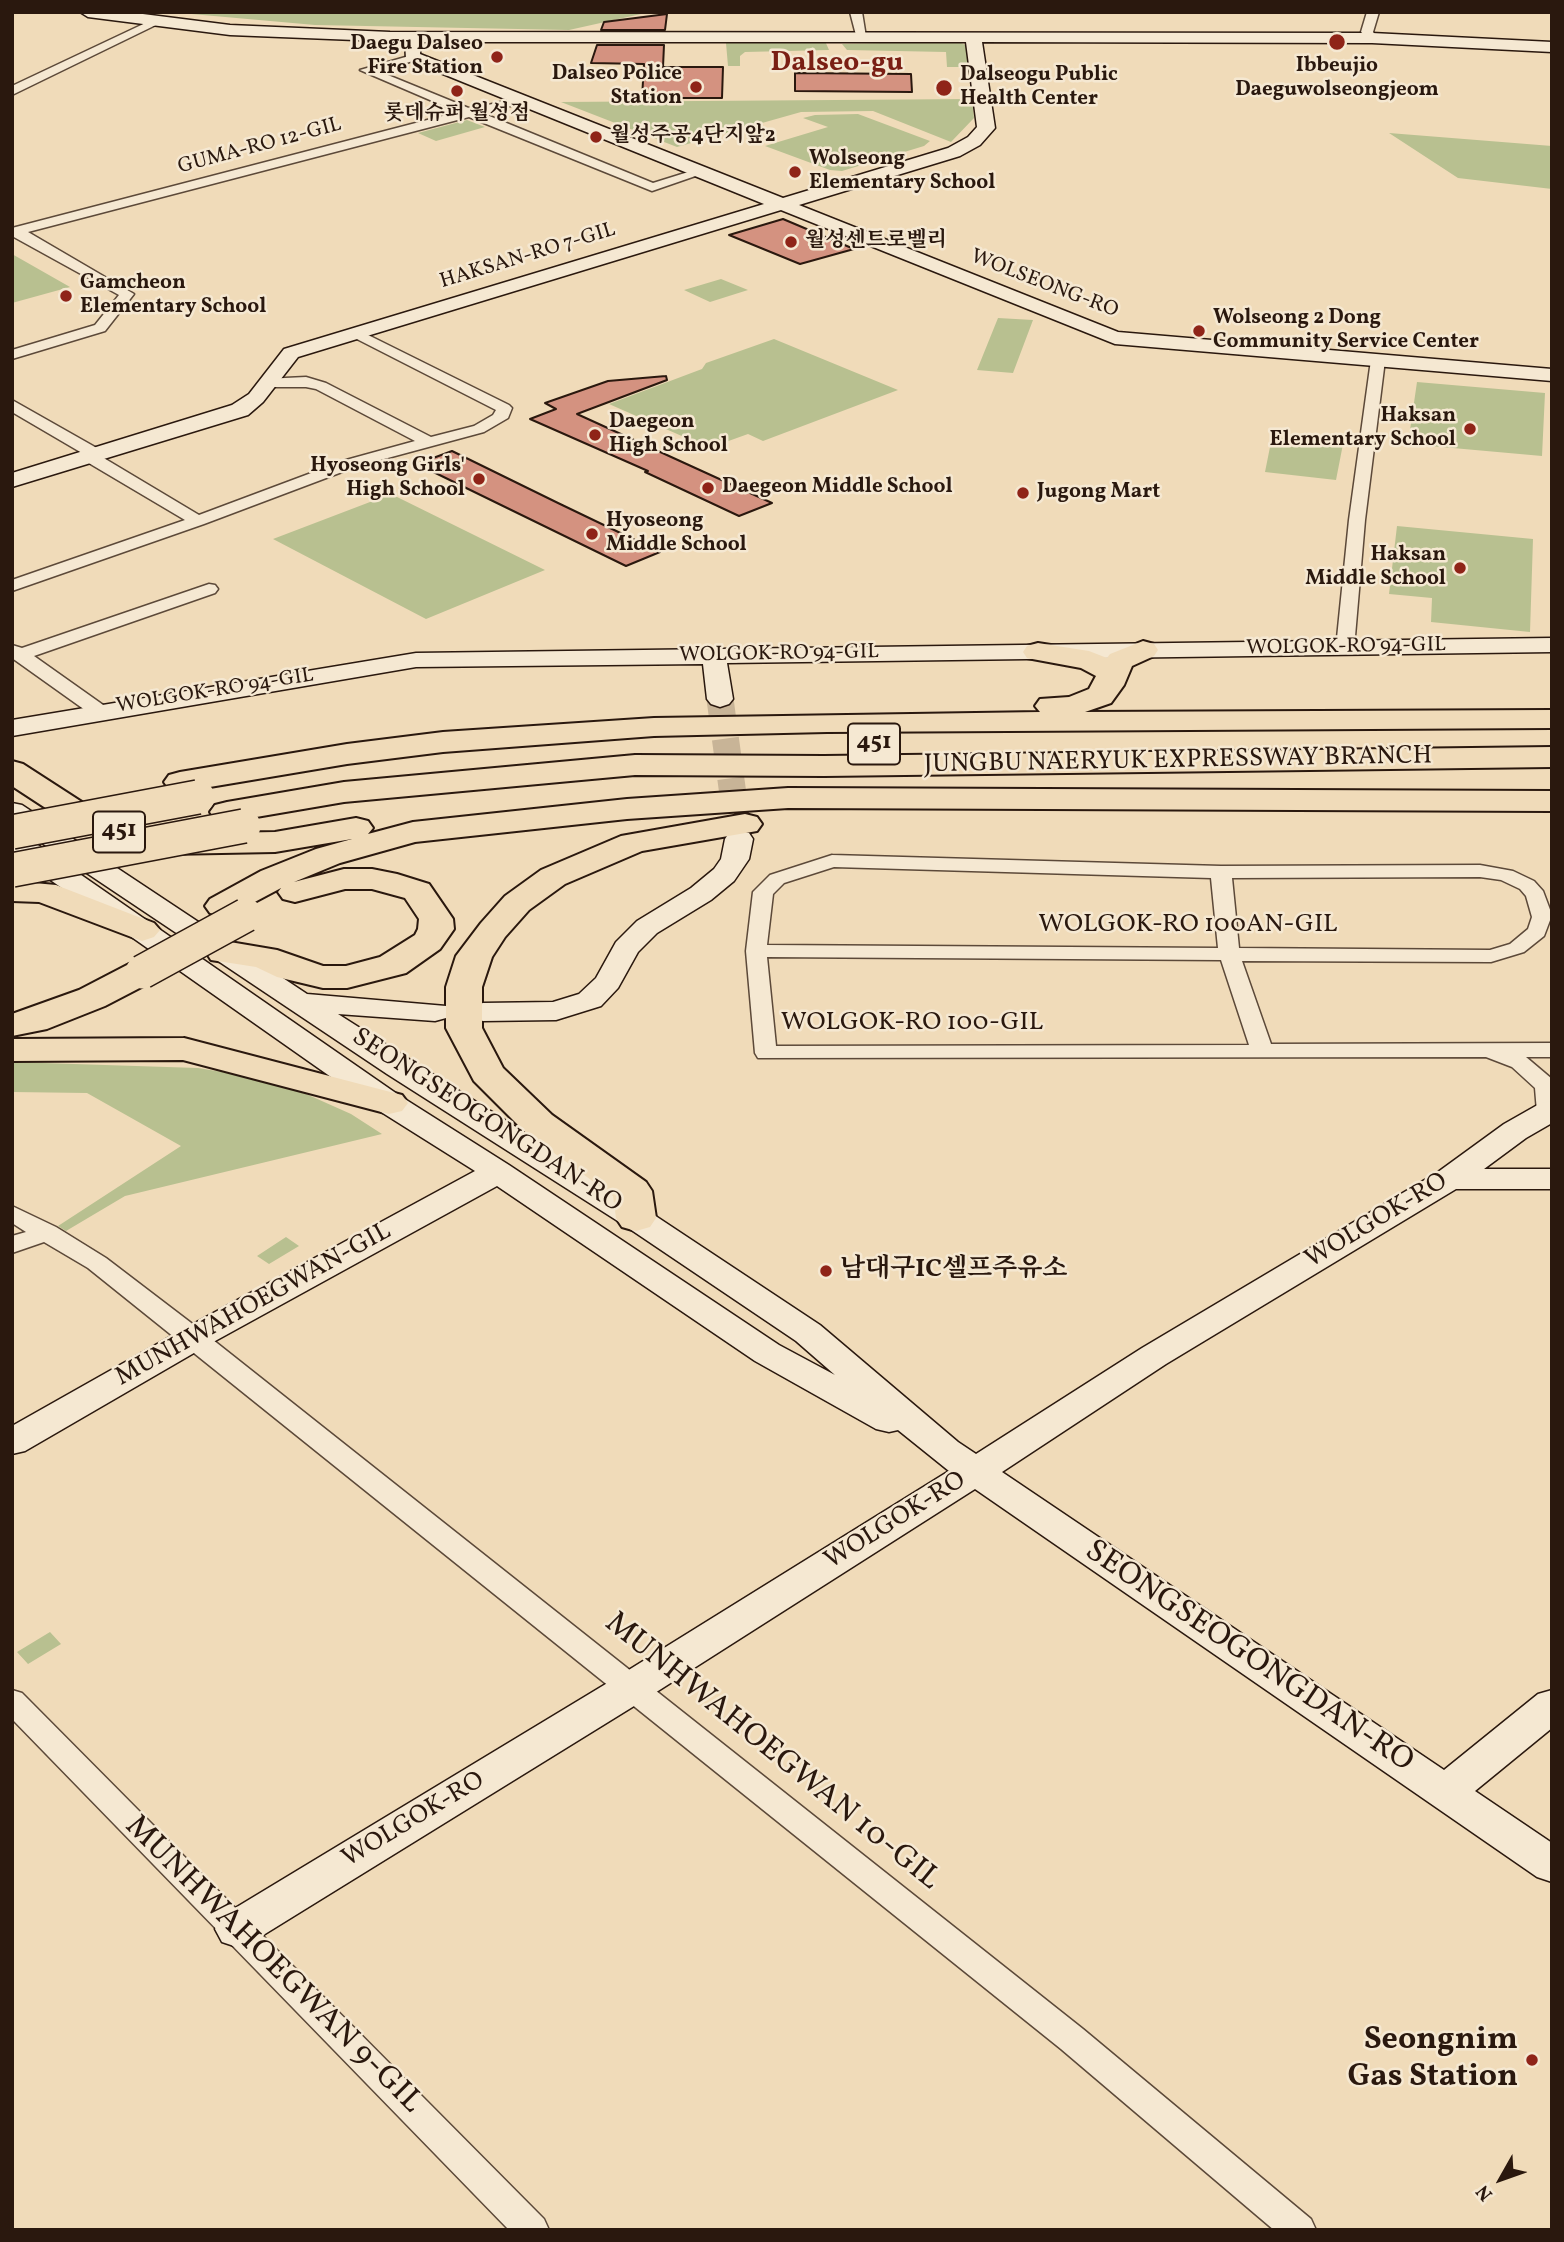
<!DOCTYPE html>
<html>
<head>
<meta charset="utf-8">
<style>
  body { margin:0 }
  #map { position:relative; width:1564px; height:2242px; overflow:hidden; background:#f0dbb9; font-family:Vollkorn,serif }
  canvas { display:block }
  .frame { position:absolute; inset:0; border:14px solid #2a180e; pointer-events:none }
  .north { position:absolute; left:1466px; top:2144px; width:70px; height:70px; -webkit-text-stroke:5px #f5e8d2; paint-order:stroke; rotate:230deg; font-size:19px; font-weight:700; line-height:28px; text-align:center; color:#2a180e }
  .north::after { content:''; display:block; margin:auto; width:24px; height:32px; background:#2a180e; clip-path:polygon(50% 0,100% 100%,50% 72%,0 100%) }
</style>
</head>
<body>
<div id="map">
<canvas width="1564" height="2242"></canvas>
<div class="frame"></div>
<div class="north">N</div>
</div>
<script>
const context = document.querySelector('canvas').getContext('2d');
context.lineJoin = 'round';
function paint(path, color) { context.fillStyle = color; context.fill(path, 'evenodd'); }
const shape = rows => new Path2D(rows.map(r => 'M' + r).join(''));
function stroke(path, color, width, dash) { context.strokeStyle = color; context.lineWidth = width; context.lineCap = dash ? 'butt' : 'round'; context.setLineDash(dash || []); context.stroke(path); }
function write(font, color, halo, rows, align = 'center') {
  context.font = font + ' Vollkorn,"Noto Serif KR",serif'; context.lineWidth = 5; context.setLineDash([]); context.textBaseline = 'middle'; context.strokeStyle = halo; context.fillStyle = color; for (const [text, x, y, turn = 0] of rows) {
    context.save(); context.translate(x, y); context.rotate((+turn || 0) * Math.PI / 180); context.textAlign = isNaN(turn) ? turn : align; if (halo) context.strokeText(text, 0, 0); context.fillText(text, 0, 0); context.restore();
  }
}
const green = shape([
  [169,12,650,12,569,30,315,25],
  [796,41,825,41,829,50,745,52,740,56,740,66,728,66,726,43],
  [956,41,968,46,975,72,963,72,961,67,947,67,946,52,847,50,842,44],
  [972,99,974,118,951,142,873,111,801,112,677,147,561,102],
  [858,114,930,141,924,146,842,171,830,170,765,146,828,127,803,118,815,115],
  [467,120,485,127,436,141,418,133],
  [1389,133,1552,146,1552,189,1458,178],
  [12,254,70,287,12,303],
  [721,279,748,290,710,302,684,290],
  [998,318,1033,320,1013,373,977,370],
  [774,339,898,390,763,441,748,434,709,448,609,404,702,369,706,363],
  [1417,382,1545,393,1542,456,1408,444],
  [1272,437,1343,444,1336,480,1265,472],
  [391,494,545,570,426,619,273,539],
  [1397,526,1533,539,1530,632,1431,622,1432,598,1389,594],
  [12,1062,198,1068,277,1081,351,1114,382,1134,125,1196,66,1231,58,1226,181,1146,87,1093,12,1092],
  [286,1237,299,1246,269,1264,257,1256],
  [50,1632,61,1644,28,1664,17,1652]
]);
const building = shape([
  [667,14,665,30,601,30,604,22,667,14],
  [597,45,664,45,663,67,723,67,722,98,642,98,644,64,591,63,597,45],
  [795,73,911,74,912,92,795,91,795,73],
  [783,219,854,249,800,264,729,235,783,219],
  [666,376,667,380,577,414,772,503,739,516,645,472,648,471,530,419,556,409,545,403,608,381,666,376],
  [452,451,558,503,660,552,626,566,417,464,452,451]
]);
const secondaryTunnel = shape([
  [720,699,739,839]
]);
const street = shape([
  [850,12,862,12,866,37,856,35,850,12],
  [1367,12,1379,12,1373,32,1378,38,1372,41,1361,32,1367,12],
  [154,19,164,21,12,95,12,86,154,19],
  [416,54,420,55,420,59,378,71,471,109,522,97,522,103,482,113,653,183,701,168,707,172,652,191,469,117,28,232,134,294,105,331,12,359,12,350,95,325,119,295,12,236,12,228,458,112,360,70,416,54],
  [356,329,509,405,512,408,508,418,484,432,358,466,204,524,12,591,12,580,185,520,82,459,80,456,82,453,12,412,12,400,102,451,104,454,102,457,199,515,346,460,415,441,316,389,306,387,269,387,264,385,261,382,264,379,306,377,326,383,431,437,474,426,493,415,496,410,351,336,349,333,356,329],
  [1378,356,1385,360,1365,520,1354,648,1345,653,1336,648,1349,520,1371,360,1378,356],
  [209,584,215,585,218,589,215,593,34,656,106,707,108,711,106,715,92,715,12,658,12,645,22,648,209,584],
  [832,855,1221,866,1480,865,1513,871,1534,881,1543,891,1552,915,1544,936,1524,952,1491,962,1242,961,1271,1044,1552,1043,1552,1057,1526,1057,1552,1079,1552,1118,1540,1117,1537,1112,1535,1088,1512,1067,1486,1057,758,1058,755,1053,746,951,753,892,770,875,832,855],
  [834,867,1211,878,1218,948,767,945,773,894,784,883,834,867],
  [1480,877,1501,880,1520,889,1526,896,1532,917,1528,929,1510,944,1490,950,1239,948,1232,878,1480,877],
  [767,957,1221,960,1249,1045,776,1046,767,957],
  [12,1206,56,1227,106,1258,203,1332,1083,2029,1311,2219,1316,2230,1274,2230,1061,2049,88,1268,44,1242,12,1253,12,1236,26,1232,12,1223,12,1206],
  [12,1690,22,1693,544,2219,549,2230,509,2230,12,1719,12,1690]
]);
const secondary = shape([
  [80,12,127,12,230,25,390,32,1372,33,1552,42,1552,52,1372,43,982,42,995,128,980,145,960,156,799,205,1118,332,1552,369,1552,381,1115,344,781,210,298,357,263,402,248,415,12,487,12,473,232,405,249,394,284,349,764,204,406,59,405,42,230,35,88,17,80,12],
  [421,42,966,42,977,127,968,137,948,148,783,198,420,54,421,42],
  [1552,638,1552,652,727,663,733,699,729,704,720,707,711,704,707,699,703,664,416,667,12,736,12,720,416,653,1552,638],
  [12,803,22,805,307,994,446,1006,450,1012,446,1018,435,1021,338,1014,648,1211,820,1325,958,1442,976,1454,1142,1348,1438,1172,1504,1124,1541,1103,1552,1101,1552,1123,1526,1138,1484,1169,1552,1169,1552,1189,1456,1189,1166,1364,1002,1472,1444,1770,1538,1694,1552,1690,1552,1728,1475,1791,1552,1843,1552,1882,1537,1877,975,1489,647,1698,252,1942,237,1947,222,1942,215,1929,222,1916,619,1676,949,1471,898,1430,889,1432,876,1429,755,1361,497,1186,206,1346,25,1451,12,1454,12,1426,182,1330,475,1171,378,1110,12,853,12,832,22,834,400,1096,509,1165,779,1345,835,1375,796,1341,624,1225,387,1074,12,823,12,803],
  [739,831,749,833,753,839,749,859,734,881,711,900,657,933,638,952,618,988,601,1006,556,1020,483,1021,472,1018,468,1012,472,1006,483,1003,553,1002,579,994,596,978,616,942,637,921,691,888,714,869,721,859,725,839,729,833,739,831]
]);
const highway = shape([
  [1143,641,1154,644,1158,650,1154,656,1132,666,1124,685,1111,703,1085,712,1552,710,1552,728,827,732,654,736,443,752,347,764,180,792,169,789,164,782,169,775,180,772,347,744,443,732,654,718,1040,712,1035,706,1040,699,1069,697,1089,689,1096,676,1081,668,1027,658,1023,652,1027,646,1038,643,1089,651,1107,658,1110,654,1143,641],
  [1552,747,1552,767,824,776,635,775,344,802,227,822,215,819,210,812,215,805,227,802,344,782,635,755,824,756,1552,747],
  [12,761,23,764,88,806,149,830,168,834,275,832,356,818,368,821,373,828,368,834,413,822,627,799,788,788,1552,791,1552,811,788,808,627,819,415,842,340,863,294,882,344,869,372,869,397,874,429,884,453,919,454,929,440,949,406,973,347,988,323,988,277,977,256,967,211,960,206,952,211,944,224,941,277,950,323,966,346,966,380,957,415,935,418,929,419,919,405,898,372,889,345,889,295,902,283,899,278,892,281,888,234,913,222,916,210,913,205,906,210,899,261,871,316,849,352,839,275,852,168,854,141,849,64,820,12,786,12,761],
  [745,814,757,817,762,824,757,831,642,851,565,884,529,910,505,937,492,957,482,987,482,1028,503,1068,552,1115,646,1182,652,1191,656,1218,650,1227,636,1231,622,1227,616,1218,613,1196,524,1131,474,1081,446,1028,446,987,456,956,481,923,505,896,541,870,621,836,745,814],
  [12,881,56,885,154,923,160,930,154,937,142,941,39,902,12,901,12,881],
  [142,961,155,964,160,972,155,980,105,1006,47,1029,12,1036,12,1014,79,990,129,964,142,961],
  [184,1038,402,1095,408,1103,402,1111,389,1114,183,1060,12,1061,12,1039,184,1038]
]);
const highwayBridge = shape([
  [12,832,198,797],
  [12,870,244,826],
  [142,972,246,915]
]);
const markers = [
  [1337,42,9,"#8f2418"],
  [497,57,7,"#8f2418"],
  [696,87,7,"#8f2418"],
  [944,88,9,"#8f2418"],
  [457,91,7,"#8f2418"],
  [596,137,7,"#8f2418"],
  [795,172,7,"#8f2418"],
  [791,242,7,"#8f2418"],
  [66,296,7,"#8f2418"],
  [1199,331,7,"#8f2418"],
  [1470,429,7,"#8f2418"],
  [595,435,7,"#8f2418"],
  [479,479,7,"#8f2418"],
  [708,488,7,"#8f2418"],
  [1023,493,7,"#8f2418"],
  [592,534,7,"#8f2418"],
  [1460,568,7,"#8f2418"],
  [826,1271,7,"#8f2418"],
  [1532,2060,7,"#8f2418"]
];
const farPoinames = [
  ["Daegu Dalseo",483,45,"right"],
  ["Fire Station",483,69,"right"],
  ["Ibbeujio",1337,67,"center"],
  ["Daeguwolseongjeom",1337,91,"center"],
  ["Dalseo Police",682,75,"right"],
  ["Station",682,99,"right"],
  ["Dalseogu Public",960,76],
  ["Health Center",960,100],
  ["롯데슈퍼 월성점",457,115,"center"],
  ["월성주공4단지앞2",610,137],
  ["Wolseong",809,160],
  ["Elementary School",809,184],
  ["월성센트로벨리",805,242],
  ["Gamcheon",80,284],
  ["Elementary School",80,308],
  ["Wolseong 2 Dong",1213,319],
  ["Community Service Center",1213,343],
  ["Haksan",1456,417,"right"],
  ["Elementary School",1456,441,"right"],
  ["Daegeon",609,423],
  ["High School",609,447],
  ["Hyoseong Girls'",465,467,"right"],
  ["High School",465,491,"right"],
  ["Daegeon Middle School",722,488],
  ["Jugong Mart",1037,493],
  ["Hyoseong",606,522],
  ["Middle School",606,546],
  ["Haksan",1446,556,"right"],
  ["Middle School",1446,580,"right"]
];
const farStreetnames = [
  ["GUMA-RO 12-GIL",260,147,-15],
  ["HAKSAN-RO 7-GIL",528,257,-17],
  ["WOLSEONG-RO",1044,285,21],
  ["WOLGOK-RO 94-GIL",1346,648,-1],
  ["WOLGOK-RO 94-GIL",779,655,-1],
  ["WOLGOK-RO 94-GIL",215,692,-9]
];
const shields = [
  [874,744,52],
  [119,832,52]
];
const shieldNames = [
  ["451",874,744],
  ["451",119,832]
];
const streetNames = [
  ["JUNGBU NAERYUK EXPRESSWAY BRANCH",1178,762,-1],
  ["WOLGOK-RO 100AN-GIL",1188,926],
  ["WOLGOK-RO 100-GIL",912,1024],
  ["SEONGSEOGONGDAN-RO",486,1122,33],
  ["WOLGOK-RO",1377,1222,-31],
  ["MUNHWAHOEGWAN-GIL",254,1306,-29],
  ["WOLGOK-RO",896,1522,-32],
  ["WOLGOK-RO",414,1821,-31]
];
const poiNames = [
  ["남대구IC셀프주유소",840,1271]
];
const farDistrictnames = [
  ["Dalseo-gu",837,65]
];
const nearStreetnames = [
  ["SEONGSEOGONGDAN-RO",1248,1658,34],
  ["MUNHWAHOEGWAN 10-GIL",771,1753,39],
  ["MUNHWAHOEGWAN 9-GIL",272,1966,45]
];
const nearPoinames = [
  ["Seongnim",1518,2042],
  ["Gas Station",1518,2079]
];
paint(green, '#b8c090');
paint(building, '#d49280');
stroke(building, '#2a180e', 2);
stroke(secondaryTunnel, '#c8b497', 27, [27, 13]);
stroke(street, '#5c4939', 3);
stroke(secondary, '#2a180e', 3);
stroke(highway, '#2a180e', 4);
paint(street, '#f5e8d2');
paint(secondary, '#f5e8d2');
paint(highway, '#f0dbb9');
stroke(highwayBridge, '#2a180e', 36, []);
stroke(highwayBridge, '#f0dbb9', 33);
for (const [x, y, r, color] of markers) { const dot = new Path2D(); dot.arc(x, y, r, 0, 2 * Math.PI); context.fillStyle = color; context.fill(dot); stroke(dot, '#f5e8d2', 2.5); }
write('bold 21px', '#2a180e', '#f5e8d2', farPoinames, 'left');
write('21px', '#2a180e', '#f5e8d2', farStreetnames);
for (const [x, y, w] of shields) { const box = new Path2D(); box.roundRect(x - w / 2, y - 20.5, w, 41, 5); context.fillStyle = '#f5e8d2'; context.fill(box); stroke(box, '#2a180e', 2); }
write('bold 24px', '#2a180e', null, shieldNames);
write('26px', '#2a180e', '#f5e8d2', streetNames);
write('bold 26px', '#2a180e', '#f5e8d2', poiNames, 'left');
write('bold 28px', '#7a1f14', '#f5e8d2', farDistrictnames);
write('32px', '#2a180e', '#f5e8d2', nearStreetnames);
write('bold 32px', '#2a180e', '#f5e8d2', nearPoinames, 'right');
</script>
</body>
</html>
